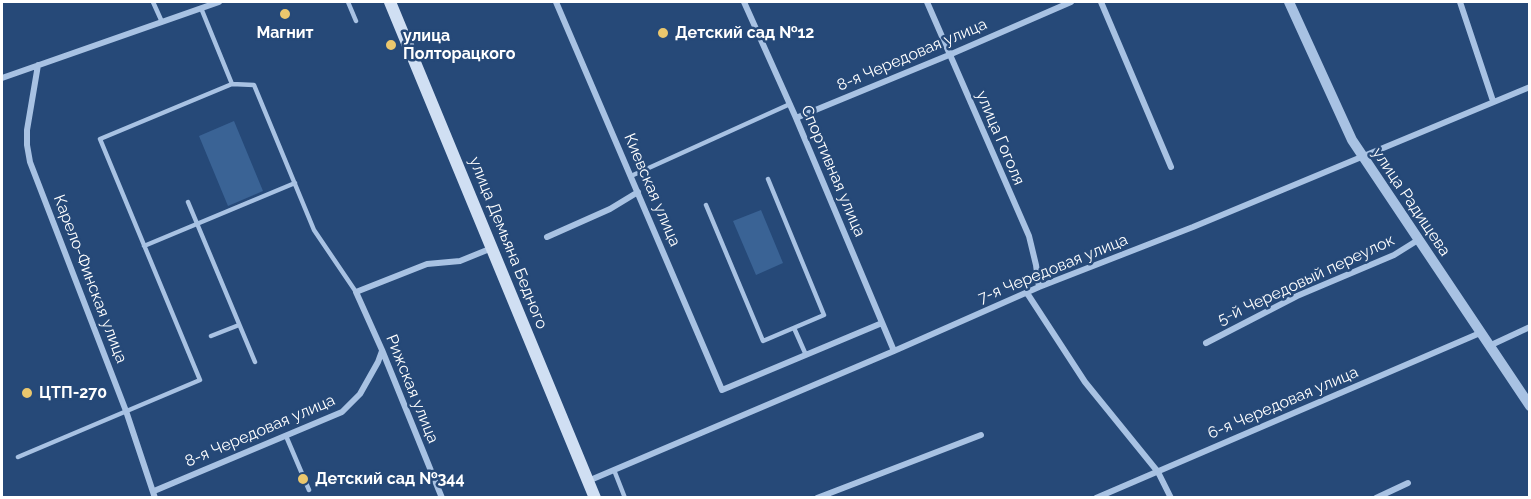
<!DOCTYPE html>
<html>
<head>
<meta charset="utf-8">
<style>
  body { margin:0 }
  #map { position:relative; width:1531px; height:499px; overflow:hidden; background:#264978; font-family:Raleway,sans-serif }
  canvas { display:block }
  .frame { position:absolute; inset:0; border:3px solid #fff; pointer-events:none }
</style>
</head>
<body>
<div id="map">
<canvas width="1531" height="499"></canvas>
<div class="frame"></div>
</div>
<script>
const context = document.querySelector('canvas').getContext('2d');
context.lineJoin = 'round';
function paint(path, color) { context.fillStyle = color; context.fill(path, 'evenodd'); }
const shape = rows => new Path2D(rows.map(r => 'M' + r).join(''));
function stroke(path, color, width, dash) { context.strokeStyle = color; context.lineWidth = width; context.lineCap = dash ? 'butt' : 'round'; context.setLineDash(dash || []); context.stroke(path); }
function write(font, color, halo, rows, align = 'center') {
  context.font = font + ' Raleway,sans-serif'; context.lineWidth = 5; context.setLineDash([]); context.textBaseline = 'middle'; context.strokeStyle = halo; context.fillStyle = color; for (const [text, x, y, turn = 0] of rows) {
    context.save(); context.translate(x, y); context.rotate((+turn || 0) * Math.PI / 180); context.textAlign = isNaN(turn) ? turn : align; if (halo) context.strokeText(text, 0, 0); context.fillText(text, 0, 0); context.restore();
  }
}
const green = shape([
  [234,121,263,191,228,206,199,136],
  [761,210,783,263,756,275,733,221]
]);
const service = shape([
  [153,2,162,22],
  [348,2,356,21],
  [201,8,232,84],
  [631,176,790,104],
  [188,202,255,362],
  [706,205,763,341,824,315,768,179],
  [144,246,295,183],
  [794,328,806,355],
  [211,336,239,325],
  [286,436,309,490],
  [18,457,200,380,100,139,232,84,254,85,314,230,356,292],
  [614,470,625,498]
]);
const minor = shape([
  [556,2,722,390,882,323],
  [744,2,796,118,894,351],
  [927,2,1029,236,1036,265,1039,287],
  [1101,2,1171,167],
  [1460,2,1493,101],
  [38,65,27,130,27,145,30,162,126,411,155,498],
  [2,78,219,2],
  [796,118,949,55,1071,2],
  [547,237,610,209,638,192],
  [1027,293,1085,382,1158,472,1171,498],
  [1206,343,1297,296,1394,255,1418,240],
  [1489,346,1530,327],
  [588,481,894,351,1039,287,1193,227,1530,87],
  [154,491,342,412,360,394,378,362,382,351],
  [442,498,382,350,356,292,427,264,460,261,492,248],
  [817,498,981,435],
  [1096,498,1480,333],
  [1376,498,1408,483]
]);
const tertiary = shape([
  [1289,2,1352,140,1530,406]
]);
const secondary = shape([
  [390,2,595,498]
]);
const markers = [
  [285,14,6,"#ebc76d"],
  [663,33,6,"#ebc76d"],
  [391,45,6,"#ebc76d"],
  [27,393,6,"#ebc76d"],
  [303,479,6,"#ebc76d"]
];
const poiNames = [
  ["Магнит",285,33,"center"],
  ["Детский сад №12",675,33],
  ["улица",403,36],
  ["Полторацкого",403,54],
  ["ЦТП-270",39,393],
  ["Детский сад №344",315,479]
];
const streetNames = [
  ["8-я Чередовая улица",912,55,-23],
  ["улица Гоголя",1000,138,67],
  ["Спортивная улица",833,171,67],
  ["Киевская улица",652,190,67],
  ["улица Радищева",1411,202,56],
  ["улица Демьяна Бедного",508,243,68],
  ["7-я Чередовая улица",1053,269,-22],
  ["Карело-Финская улица",90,279,69],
  ["5-й Чередовый переулок",1306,280,-25],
  ["Рижская улица",412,389,68],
  ["6-я Чередовая улица",1283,403,-23],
  ["8-я Чередовая улица",260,431,-23]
];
paint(green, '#3a6395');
stroke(service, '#a8c2e3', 4.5);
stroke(minor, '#a8c2e3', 6);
stroke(tertiary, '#a8c2e3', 10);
stroke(secondary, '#d0dff3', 12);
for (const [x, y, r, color] of markers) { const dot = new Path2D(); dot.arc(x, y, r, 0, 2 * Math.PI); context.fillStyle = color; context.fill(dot); stroke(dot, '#264978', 2); }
write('bold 16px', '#fff', '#264978', poiNames, 'left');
write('16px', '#fff', '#264978', streetNames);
</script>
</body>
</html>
